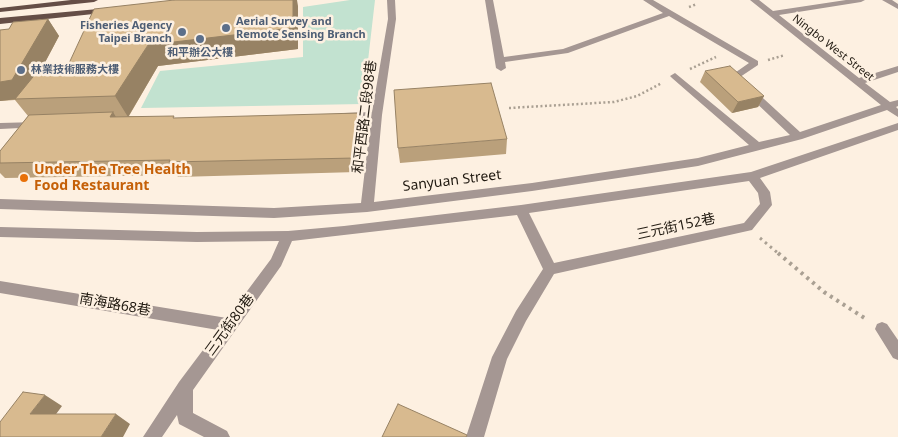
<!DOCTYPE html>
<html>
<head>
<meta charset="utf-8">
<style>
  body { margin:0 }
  canvas { display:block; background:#fdf0e1 }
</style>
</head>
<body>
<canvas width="898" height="437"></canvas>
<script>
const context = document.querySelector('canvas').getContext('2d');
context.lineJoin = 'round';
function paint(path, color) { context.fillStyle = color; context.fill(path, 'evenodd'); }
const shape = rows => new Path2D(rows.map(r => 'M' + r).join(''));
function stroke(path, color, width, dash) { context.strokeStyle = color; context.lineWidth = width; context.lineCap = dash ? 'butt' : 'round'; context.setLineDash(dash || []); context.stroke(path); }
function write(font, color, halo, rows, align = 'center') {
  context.font = font + ' "Noto Sans","Noto Sans TC",sans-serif'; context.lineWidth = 5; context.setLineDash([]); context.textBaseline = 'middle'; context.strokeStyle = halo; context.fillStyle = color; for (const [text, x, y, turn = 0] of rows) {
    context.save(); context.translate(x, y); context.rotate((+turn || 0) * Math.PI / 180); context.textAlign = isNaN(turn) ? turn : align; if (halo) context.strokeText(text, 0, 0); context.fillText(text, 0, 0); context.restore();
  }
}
const green = shape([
  [350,0,375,0,363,104,141,108,160,71,303,57,303,7]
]);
const pathFar2 = shape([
  [689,7,697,4],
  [768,60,785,55],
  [690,69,716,57],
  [509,108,614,102,637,96,662,83]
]);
const pathFar1 = shape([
  [760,238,779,254]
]);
const path = shape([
  [778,253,824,292,866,319]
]);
const minor = shape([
  [387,0,395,0,396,19,382,115,374,202,532,183,698,158,749,145,672,78,670,76,675,73,759,142,790,135,729,77,749,63,669,16,568,53,505,62,506,68,501,71,496,68,485,0,493,0,504,57,563,49,663,13,643,0,653,0,758,61,758,65,740,77,800,132,881,105,750,0,759,0,773,11,846,0,865,0,861,2,779,15,859,78,898,66,898,72,865,83,890,102,898,100,898,106,896,107,898,109,898,117,887,110,802,139,698,166,532,191,367,212,274,218,0,209,0,199,274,208,361,203,371,118,345,119,340,116,345,113,372,112,388,19,387,0],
  [882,0,892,0,898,4,898,9,882,0],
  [37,122,41,123,42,125,41,127,0,129,0,123,37,122],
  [898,123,898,130,760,178,770,192,772,205,752,230,554,274,526,321,507,359,484,437,466,437,492,357,516,311,543,269,517,215,292,241,281,266,193,390,193,413,227,431,230,437,204,437,179,424,177,415,162,437,143,437,179,382,218,330,0,293,0,281,227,318,271,259,279,241,197,242,0,237,0,227,197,232,288,231,344,226,521,205,751,172,898,123],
  [749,181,758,193,760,204,744,223,554,263,529,213,749,181],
  [882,322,887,324,898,340,898,360,893,358,875,329,877,324,882,322]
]);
const major = shape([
  [71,0,98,0,94,2,0,12,0,8,71,0],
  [109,8,113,10,112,12,0,24,0,18,109,8]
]);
const wall = shape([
  [298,6,298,49,158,66,129,116,362,128,357,172,178,177,177,175,5,178,0,173,0,151,28,116,15,100,0,101,9,29,48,19,59,36,40,72,65,72],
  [705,71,764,96,758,107,732,113,700,82],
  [507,139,506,154,400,163,398,148]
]);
const shadedWall = shape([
  [293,0,297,0,298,6,298,49,158,66,128,117,115,96,148,45],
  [48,19,59,36,26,98,0,101,0,82],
  [764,96,758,107,732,113,738,102],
  [113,112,122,127,110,117],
  [360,113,362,128,357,172,355,158],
  [45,395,62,406,48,425,30,414],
  [116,414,130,424,123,437,101,437]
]);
const building = shape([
  [174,0,293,0,293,28,148,45,115,96,15,99,37,72,65,72,94,9,174,0],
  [48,19,12,80,0,82,0,30,9,29,13,22,48,19],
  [730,66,764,96,738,102,705,71,730,66],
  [491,83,507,139,398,148,394,90,491,83],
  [113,112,110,117,174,116,173,118,360,113,355,158,169,162,170,160,0,163,0,151,29,115,113,112],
  [23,392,45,395,30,414,116,414,101,437,0,437,0,422,23,392],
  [398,404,467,435,466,437,382,437,398,404]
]);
const markers = [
  [226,28,5,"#5c6f8a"],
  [182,32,5,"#5c6f8a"],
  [200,39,5,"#5c6f8a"],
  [21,70,5,"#5c6f8a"],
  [24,178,5,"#e8710a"]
];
const farServicenames = [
  ["Aerial Survey and",236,22],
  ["Remote Sensing Branch",236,35],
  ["Fisheries Agency",172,26,"right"],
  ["Taipei Branch",172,39,"right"],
  ["和平辦公大樓",200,53,"center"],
  ["林業技術服務大樓",31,70]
];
const farStreetnames = [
  ["Ningbo West Street",833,48,38]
];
const streetNames = [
  ["和平西路二段98巷",365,117,-83],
  ["Sanyuan Street",452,181,-7],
  ["三元街152巷",676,227,-12],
  ["南海路68巷",115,305,10],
  ["三元街80巷",230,325,-54]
];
const foodNames = [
  ["Under The Tree Health",34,170],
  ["Food Restaurant",34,186]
];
paint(green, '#c2e2d0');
stroke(pathFar2, '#aaa093', 2.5, [2, 2.5]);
stroke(pathFar1, '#aaa093', 3, [2.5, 4]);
stroke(path, '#aaa093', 4, [3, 4.5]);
paint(minor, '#a59793');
paint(major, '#654e46');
paint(wall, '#baa07b');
paint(shadedWall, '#978264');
paint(building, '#d8ba8f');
stroke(building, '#978264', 1);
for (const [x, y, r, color] of markers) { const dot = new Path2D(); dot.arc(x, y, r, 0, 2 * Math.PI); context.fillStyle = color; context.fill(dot); stroke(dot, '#fdf0e1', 2); }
write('bold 11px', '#4e5e75', '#fdf0e1', farServicenames, 'left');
write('11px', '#211a11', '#fdf0e1', farStreetnames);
write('14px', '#211a11', '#fdf0e1', streetNames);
write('bold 14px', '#c56008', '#fdf0e1', foodNames, 'left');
</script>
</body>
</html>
